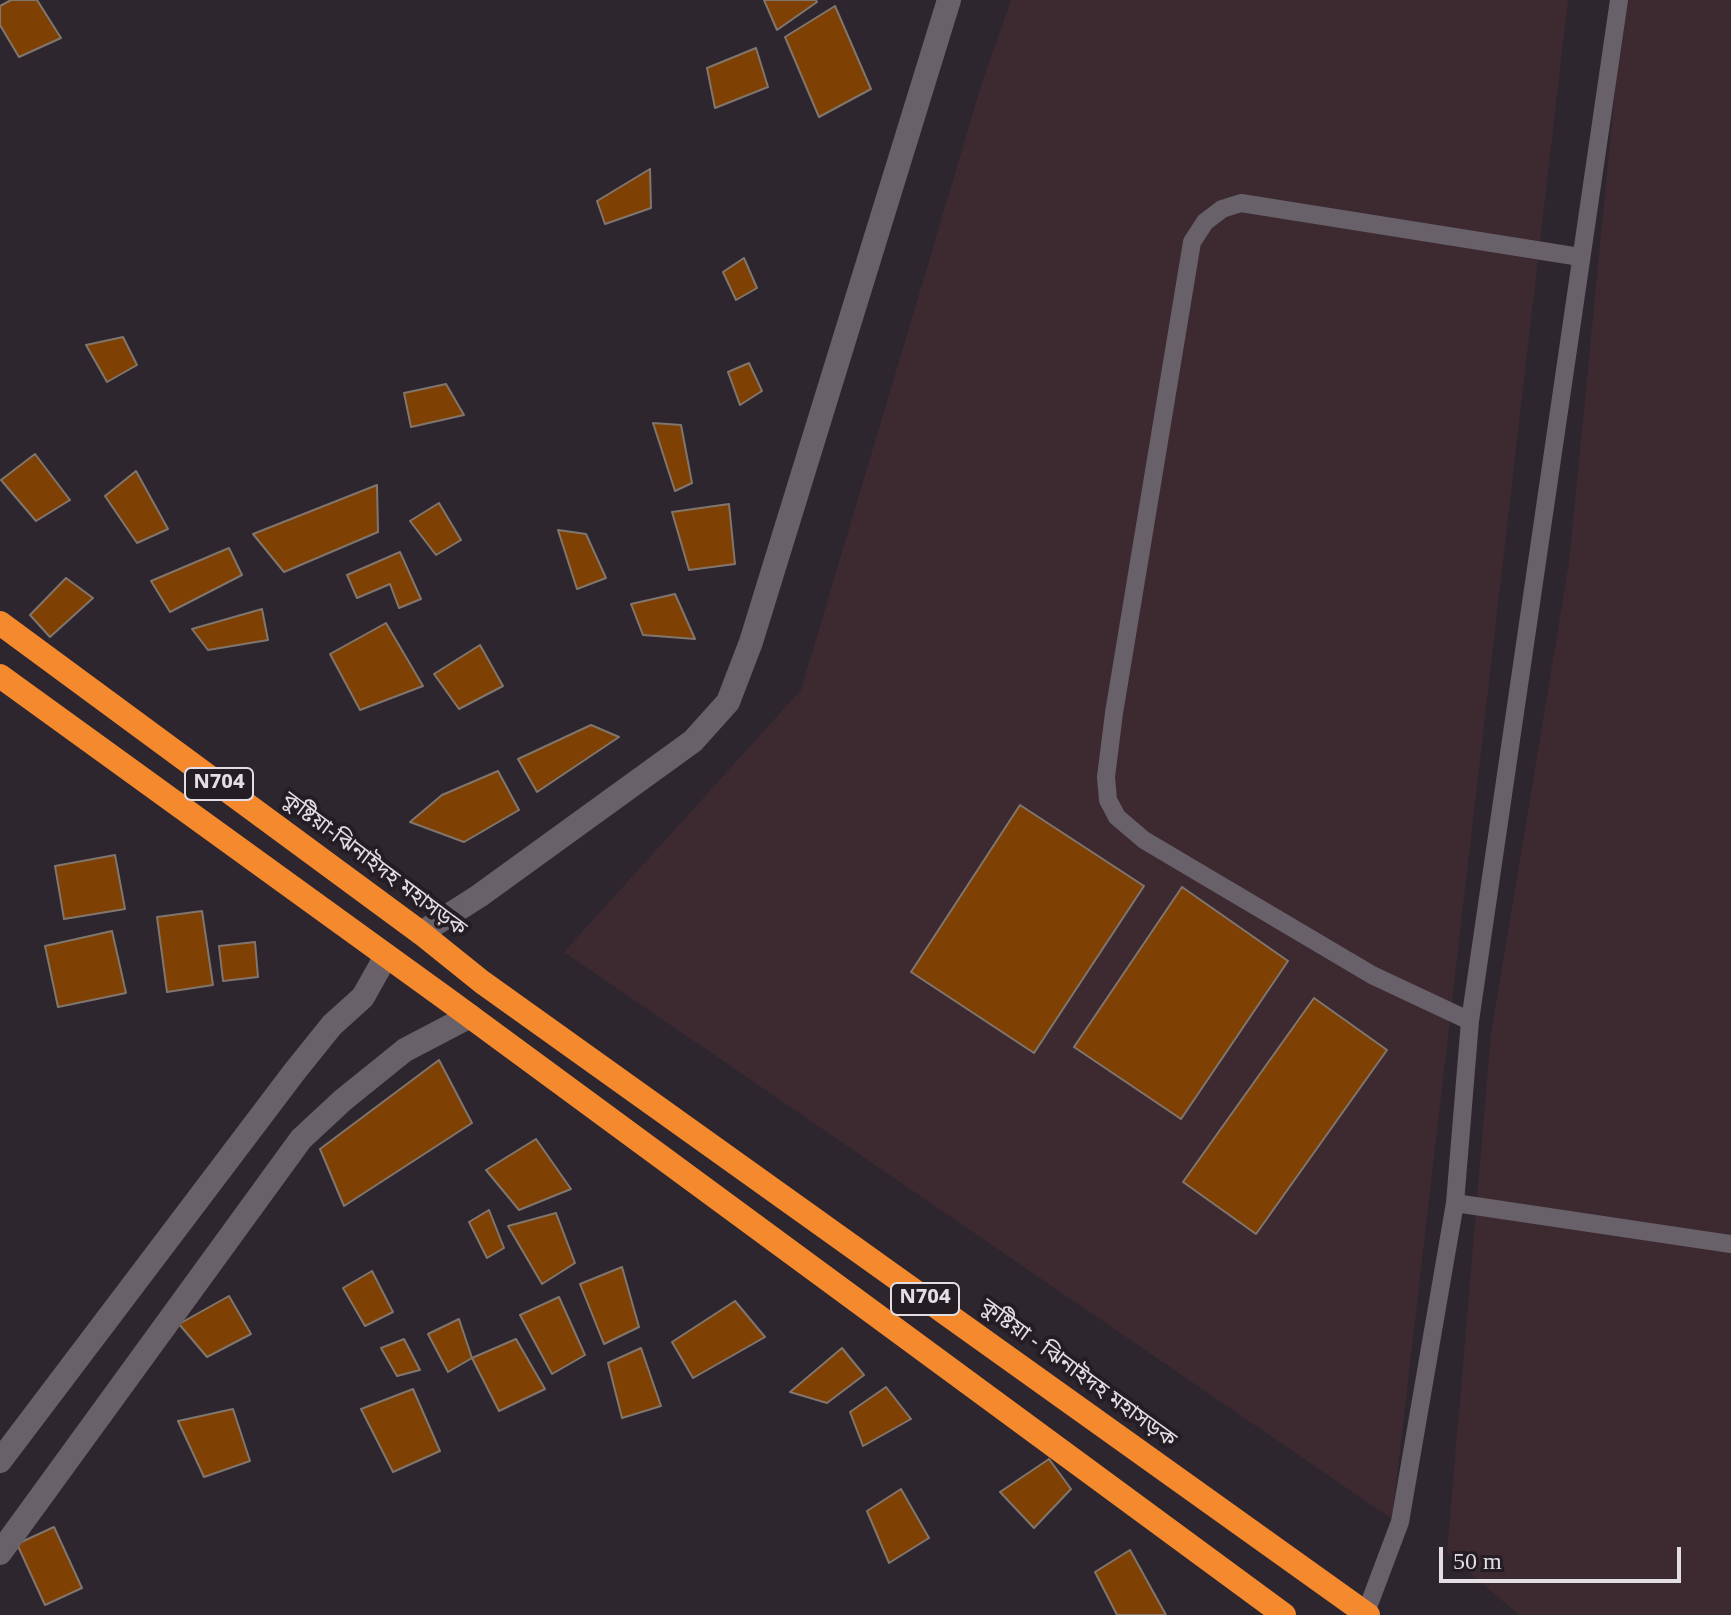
<!DOCTYPE html>
<html>
<head>
<meta charset="utf-8">
<style>
  body { margin:0 }
  #map { position:relative; width:1731px; height:1615px; overflow:hidden; background:#2e262e; font-family:Georgia,serif }
  canvas { display:block }
  .scale { position:absolute; left:1439px; top:1547px; width:242px; height:36px; box-sizing:border-box; border:4px solid #e2dee3; border-top:0; padding-left:10px; font-size:24px; line-height:28px; white-space:nowrap; color:#e2dee3; -webkit-text-stroke:6px #241d24; paint-order:stroke }
</style>
</head>
<body>
<div id="map">
<canvas width="1731" height="1615"></canvas>
<div class="scale">50 m</div>
</div>
<script>
const context = document.querySelector('canvas').getContext('2d');
context.lineJoin = 'round';
function paint(path, color) { context.fillStyle = color; context.fill(path, 'evenodd'); }
const shape = rows => new Path2D(rows.map(r => 'M' + r).join(''));
function stroke(path, color, width, dash) { context.strokeStyle = color; context.lineWidth = width; context.lineCap = dash ? 'butt' : 'round'; context.setLineDash(dash || []); context.stroke(path); }
function write(font, color, halo, rows, align = 'center') {
  context.font = font + ' Georgia,"Noto Sans Bengali",serif'; context.lineWidth = 8; context.setLineDash([]); context.textBaseline = 'middle'; context.strokeStyle = halo; context.fillStyle = color; for (const [text, x, y, turn = 0] of rows) {
    context.save(); context.translate(x, y); context.rotate((+turn || 0) * Math.PI / 180); context.textAlign = isNaN(turn) ? turn : align; if (halo) context.strokeText(text, 0, 0); context.fillText(text, 0, 0); context.restore();
  }
}
const industrial = shape([
  [1011,0,1568,0,1392,1519,564,952,801,690,982,83],
  [1624,0,1731,0,1731,1615,1519,1615,1447,1553,1491,1034,1569,563]
]);
const building = shape([
  [11,0,37,0,61,38,19,57,0,25,0,6,11,0],
  [764,0,816,0,817,2,777,30,764,0],
  [835,6,871,89,819,117,785,37,835,6],
  [756,48,768,87,715,108,707,68,756,48],
  [650,169,651,208,605,224,597,201,650,169],
  [744,258,757,288,736,300,723,272,744,258],
  [123,337,137,365,107,382,86,345,123,337],
  [749,363,762,391,740,405,728,372,749,363],
  [446,384,464,415,411,427,404,393,446,384],
  [653,423,681,425,692,483,675,491,653,423],
  [35,454,70,500,36,521,1,480,35,454],
  [136,471,168,529,137,543,105,496,136,471],
  [377,485,378,532,284,572,253,534,377,485],
  [439,503,461,540,436,555,410,521,439,503],
  [729,504,735,564,689,570,672,512,729,504],
  [558,530,586,534,606,578,577,589,558,530],
  [229,548,242,575,170,612,151,581,229,548],
  [400,552,421,599,399,608,390,584,357,598,347,575,400,552],
  [66,578,93,598,50,637,30,615,66,578],
  [675,594,695,639,643,635,631,604,675,594],
  [262,609,268,640,208,650,192,629,262,609],
  [386,623,423,686,360,710,330,654,386,623],
  [480,645,503,686,459,709,434,674,480,645],
  [591,725,619,737,537,792,518,759,591,725],
  [498,771,519,810,464,842,410,822,442,795,498,771],
  [1020,805,1144,886,1034,1053,911,972,1020,805],
  [115,855,125,909,64,919,55,866,115,855],
  [1182,887,1288,961,1181,1119,1074,1047,1182,887],
  [202,911,213,985,167,992,157,917,202,911],
  [112,931,126,993,58,1007,45,946,112,931],
  [255,942,258,977,223,981,219,946,255,942],
  [1314,998,1387,1050,1256,1234,1183,1182,1314,998],
  [439,1060,472,1123,344,1206,320,1149,439,1060],
  [536,1139,571,1189,519,1210,486,1170,536,1139],
  [489,1210,504,1248,487,1258,469,1222,489,1210],
  [556,1213,575,1263,542,1284,508,1226,556,1213],
  [622,1267,639,1327,604,1344,580,1284,622,1267],
  [372,1271,393,1312,365,1326,343,1288,372,1271],
  [229,1296,251,1334,207,1357,179,1324,229,1296],
  [559,1297,585,1355,552,1374,520,1315,559,1297],
  [735,1301,765,1337,693,1378,672,1342,735,1301],
  [459,1319,472,1358,448,1372,428,1334,459,1319],
  [404,1339,420,1370,397,1376,381,1348,404,1339],
  [516,1339,545,1389,499,1411,472,1358,516,1339],
  [641,1348,661,1406,622,1418,608,1363,641,1348],
  [842,1348,864,1375,827,1403,790,1392,842,1348],
  [886,1387,911,1419,863,1446,850,1412,886,1387],
  [413,1389,440,1451,393,1472,361,1409,413,1389],
  [233,1409,250,1461,204,1477,178,1421,233,1409],
  [1049,1459,1071,1489,1034,1528,1000,1492,1049,1459],
  [901,1489,929,1538,889,1563,867,1511,901,1489],
  [54,1527,82,1588,45,1605,17,1544,54,1527],
  [1130,1550,1166,1615,1117,1615,1095,1572,1130,1550]
]);
const lane = shape([
  [1470,1021,1372,975,1144,840,1117,817,1108,800,1106,777,1114,713,1192,242,1205,222,1222,209,1241,203,1580,257],
  [1455,1203,1731,1244],
  [1365,1615,1400,1522,1455,1203,1470,1021,1619,0]
]);
const street = shape([
  [421,933,479,896,693,741,728,702,751,642,949,0],
  [0,1461,295,1071,332,1025,363,997,386,956],
  [0,1553,301,1139,343,1100,405,1050,470,1016]
]);
const highway = shape([
  [0,623,421,933,482,982,1368,1615],
  [0,676,452,1003,1284,1615]
]);
const shields = [
  [219,784,68],
  [925,1299,68]
];
const shieldNames = [
  ["N704",219,784],
  ["N704",925,1299]
];
const streetNames = [
  ["কুষ্টিয়া-ঝিনাইদহ মহাসড়ক",373,866,37],
  ["কুষ্টিয়া - ঝিনাইদহ মহাসড়ক",1077,1375,36]
];
paint(industrial, '#3d2a31');
paint(building, '#7e4003');
stroke(building, '#80766e', 2);
stroke(lane, '#69616a', 18);
stroke(street, '#69616a', 24);
stroke(highway, '#f5892d', 24);
for (const [x, y, w] of shields) { const box = new Path2D(); box.roundRect(x - w / 2, y - 16, w, 32, 6); context.fillStyle = '#241d24'; context.fill(box); stroke(box, '#e2dee3', 2); }
write('bold 20px', '#e2dee3', null, shieldNames);
write('22px', '#e2dee3', '#241d24', streetNames);
</script>
</body>
</html>
